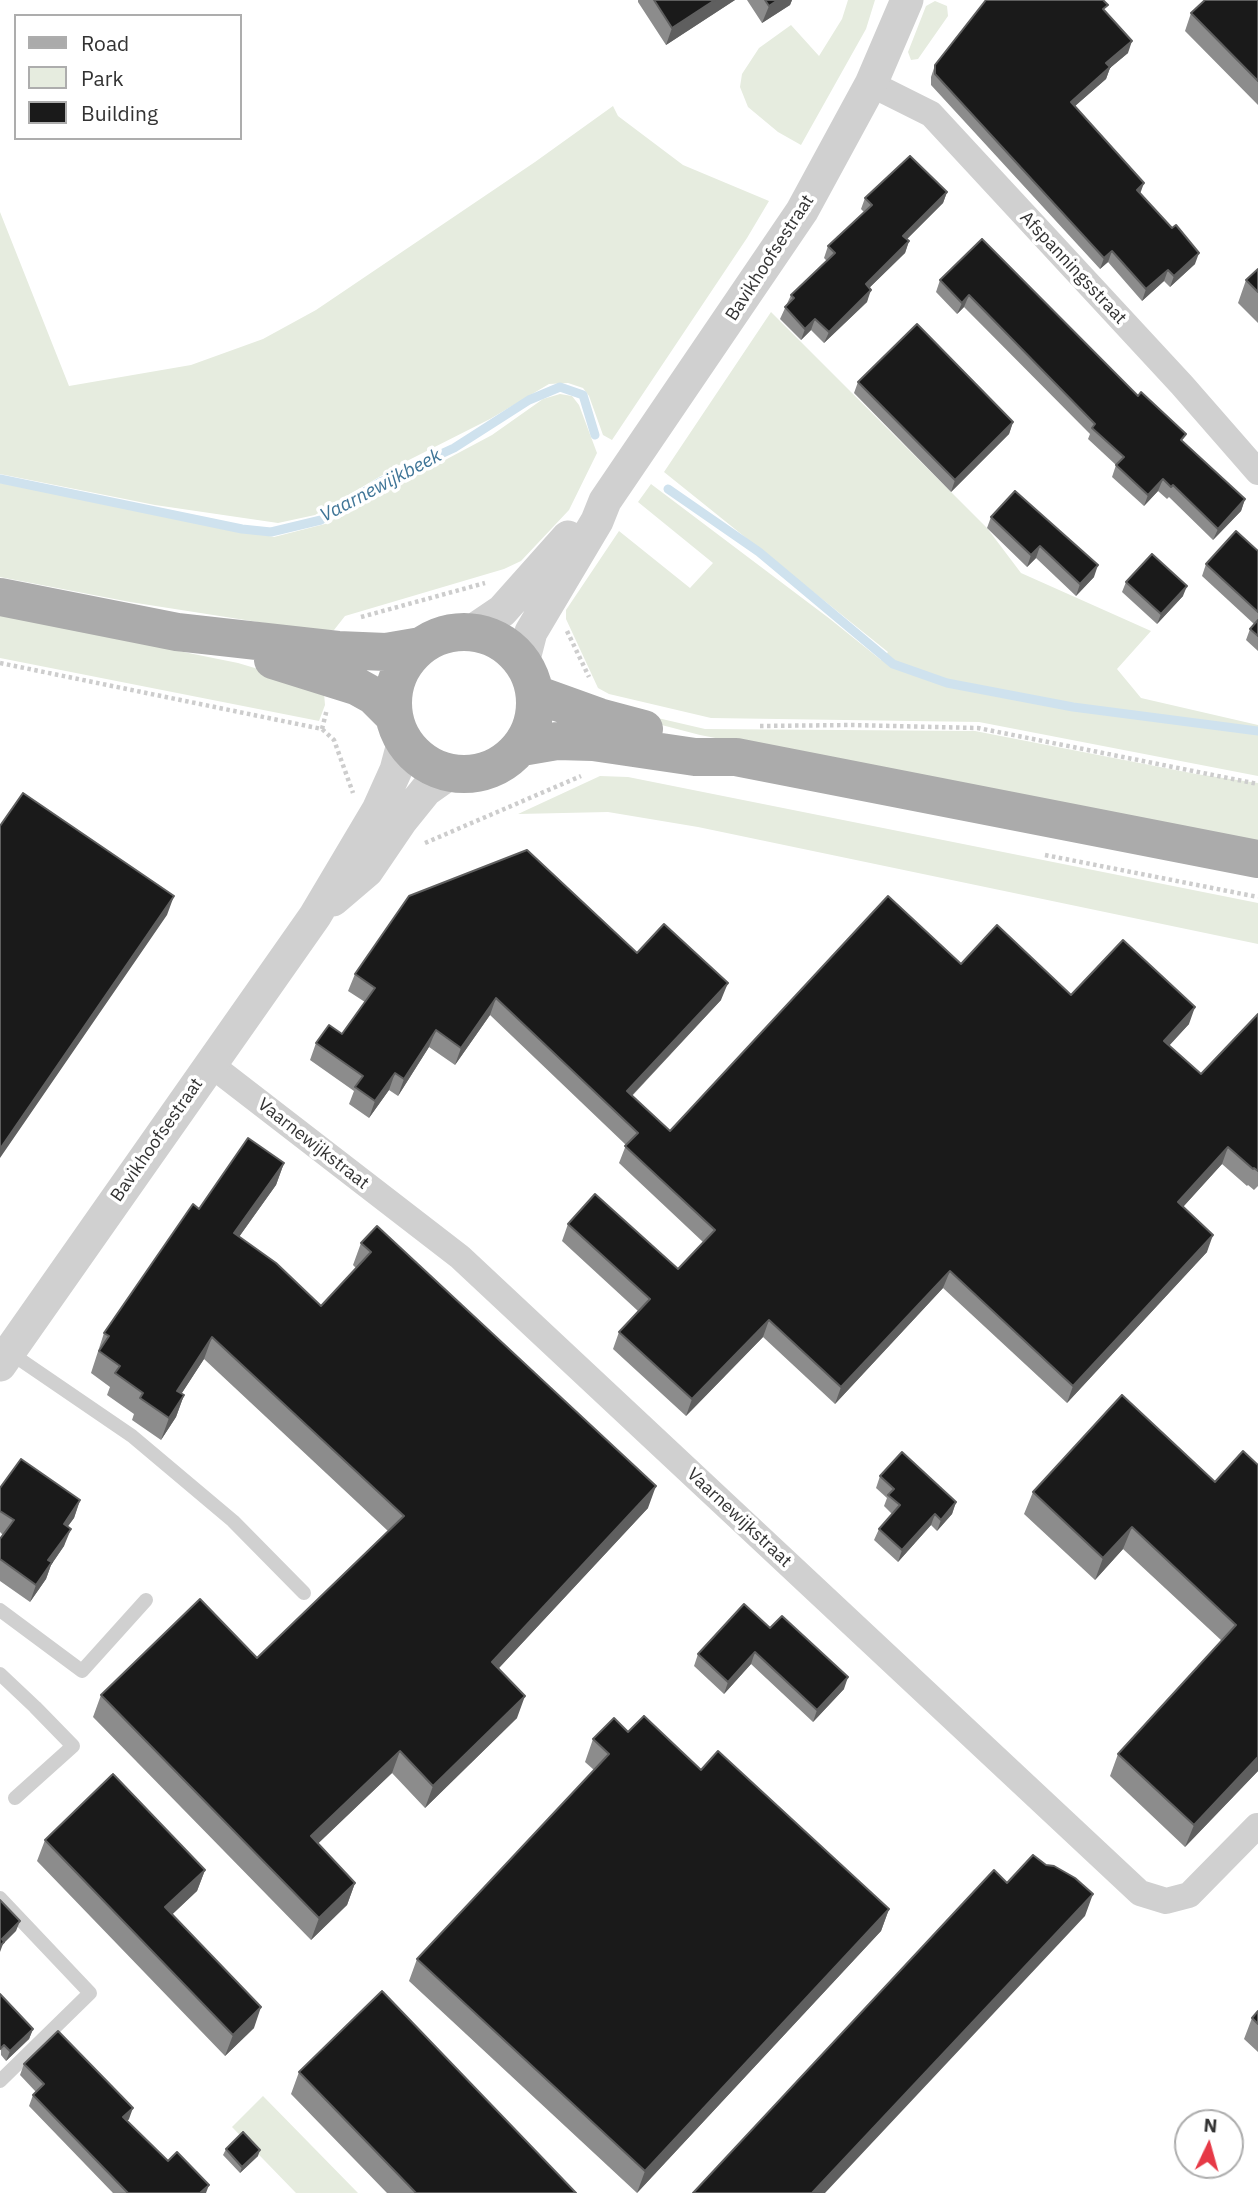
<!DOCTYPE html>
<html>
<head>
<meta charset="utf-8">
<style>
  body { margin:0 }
  #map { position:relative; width:1258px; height:2193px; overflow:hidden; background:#fff; font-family:"IBM Plex Sans",sans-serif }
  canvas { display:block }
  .legend { position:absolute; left:14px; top:14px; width:228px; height:126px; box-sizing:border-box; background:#fff; border:2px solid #adadad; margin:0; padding:9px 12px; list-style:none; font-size:21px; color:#333 }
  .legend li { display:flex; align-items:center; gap:14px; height:35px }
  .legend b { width:35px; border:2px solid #adadad }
  .north { position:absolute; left:1174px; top:2109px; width:70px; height:70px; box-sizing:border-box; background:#fff; border:2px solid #adadad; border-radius:50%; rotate:5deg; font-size:19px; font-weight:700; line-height:28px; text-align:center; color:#333 }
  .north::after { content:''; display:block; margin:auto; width:24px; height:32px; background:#e63946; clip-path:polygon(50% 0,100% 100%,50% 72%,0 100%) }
</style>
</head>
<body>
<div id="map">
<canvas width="1258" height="2193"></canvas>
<ul class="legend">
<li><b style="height:9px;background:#ababab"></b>Road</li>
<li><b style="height:19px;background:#e6ecdf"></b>Park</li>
<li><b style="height:19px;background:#1a1a1a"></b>Building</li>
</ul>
<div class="north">N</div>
</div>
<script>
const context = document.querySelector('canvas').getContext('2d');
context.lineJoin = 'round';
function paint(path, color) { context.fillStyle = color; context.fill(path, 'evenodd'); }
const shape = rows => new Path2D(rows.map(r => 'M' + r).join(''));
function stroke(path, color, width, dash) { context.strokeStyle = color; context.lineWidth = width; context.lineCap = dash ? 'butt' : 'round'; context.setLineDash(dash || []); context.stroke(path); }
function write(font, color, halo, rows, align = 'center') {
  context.font = font + ' "IBM Plex Sans",sans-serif'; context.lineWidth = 7; context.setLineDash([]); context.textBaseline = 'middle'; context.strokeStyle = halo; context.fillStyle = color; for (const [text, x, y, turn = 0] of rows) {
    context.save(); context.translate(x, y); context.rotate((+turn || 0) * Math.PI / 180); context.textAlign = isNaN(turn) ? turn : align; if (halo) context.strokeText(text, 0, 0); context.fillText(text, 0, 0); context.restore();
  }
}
const green = shape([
  [848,0,875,0,866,29,801,145,778,132,748,107,740,87,742,74,759,48,791,25,819,56,842,19],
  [935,1,947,6,948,16,918,59,911,60,908,52,926,6],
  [613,106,618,116,683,165,769,201,747,238,612,440,603,435,589,396,583,388,568,383,549,384,490,419,401,464,315,515,278,523,155,505,0,474,0,212,69,386,191,365,263,339,316,310,535,162],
  [771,312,987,528,1021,573,1151,631,1117,669,1141,698,1258,725,1258,776,979,722,711,718,609,694,598,688,566,619,566,610,619,531,690,588,713,563,638,502,651,484,830,619,881,660,888,652,664,472],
  [560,394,572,396,579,405,597,453,569,510,521,561,504,569,345,616,334,630,322,632,130,602,0,577,0,483,274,537,325,524,492,435,543,399],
  [0,615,238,663,312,685,324,693,325,705,319,721,0,658],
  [606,706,705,729,975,731,1196,774,1258,783,1258,843,700,735,604,710],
  [600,776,628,777,1258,903,1258,944,698,827,608,812,518,814],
  [263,2096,358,2193,296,2193,232,2127]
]);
const stream = shape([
  [0,479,242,529,271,532,321,520,380,482,454,448,529,400,560,387,583,395,595,435],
  [668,489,759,552,893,664,947,683,1073,707,1258,731]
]);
const path = shape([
  [361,617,485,583],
  [567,631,589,677],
  [0,663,322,729,334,740,353,793],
  [760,726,852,725,978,728,1258,784],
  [322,729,327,709],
  [425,843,581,776],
  [1045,855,1258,897]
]);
const service = shape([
  [9,1352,132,1436,233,1521,304,1593],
  [0,1610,82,1671,146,1600],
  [0,1674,35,1707,73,1746,15,1798],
  [0,1898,90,1993,0,2081]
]);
const minor = shape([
  [871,84,931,114,1182,385,1258,472],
  [210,1064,460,1257,1140,1893,1166,1901,1189,1895,1257,1826]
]);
const tertiary = shape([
  [471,632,502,611,568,537],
  [523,663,531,632,597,521,605,501,802,211,871,84,907,0],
  [333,900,367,871,401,821,426,790,450,773],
  [0,1365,315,916,378,810,396,770,404,740]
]);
const primary = shape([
  [0,597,177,632,338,650,386,652,421,646],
  '393 703a71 71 0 1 1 142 0a71 71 0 1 1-142 0Z',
  [273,660,356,686,374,696,393,715],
  [535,694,599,717,644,729],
  [522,747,557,741,593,742,695,757,736,757,1258,859]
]);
const wall = shape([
  [638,0,735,0,666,45,638,2],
  [747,0,792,0,790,5,762,23],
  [1258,0,1258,105,1185,31,1191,13],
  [1105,12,1128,53,1110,68,1106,79,1075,106,1140,194,1195,264,1170,287,1164,281,1142,301,1108,262,1100,269,931,85,931,77,935,65],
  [947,192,943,203,907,239,909,241,905,253,869,288,867,302,824,343,811,330,801,340,780,319,791,295,827,261,824,258,828,246,864,212,861,209,865,198],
  [982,239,1183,443,1245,499,1241,511,1213,540,1169,497,1167,499,1158,491,1144,506,1112,477,1116,465,1088,439,1090,434,964,307,957,314,936,292,940,280],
  [1258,269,1258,323,1238,303,1246,280],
  [858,382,1013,422,1009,434,951,492,854,393],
  [991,517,1094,577,1076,596,1036,558,1027,567,987,528],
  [1258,551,1258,651,1246,640,1250,629,1254,624,1202,576,1206,564],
  [1126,582,1183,596,1157,624,1122,592],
  [637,953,721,1000,632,1096,670,1131,961,964,1071,995,1189,1024,1169,1045,1201,1074,1258,1014,1258,1186,1254,1190,1248,1185,1247,1186,1222,1164,1183,1207,1207,1252,1067,1403,943,1288,835,1404,763,1337,686,1416,613,1349,619,1332,638,1311,562,1241,568,1224,678,1269,703,1242,619,1163,626,1145,490,1015,455,1065,429,1047,398,1096,389,1090,369,1118,349,1104,354,1091,310,1060,316,1043,342,1034,365,1002,348,991,355,974],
  [284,1163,276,1185,239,1237,321,1306,356,1268,353,1265,361,1243,648,1508,499,1668,517,1718,425,1808,392,1773,318,1843,355,1883,347,1905,311,1940,93,1717,101,1695,257,1658,388,1531,204,1359,181,1394,184,1395,176,1417,161,1440,132,1420,134,1414,107,1395,110,1387,91,1373,104,1333,199,1209],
  [1258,1465,1258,1771,1185,1847,1110,1776,1118,1754,1222,1641,1123,1549,1095,1580,1024,1514,1033,1492,1215,1482],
  [880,1476,956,1502,952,1514,937,1531,931,1525,898,1562,874,1540,879,1529,892,1514,884,1506,887,1498,876,1488],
  [0,1488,80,1500,74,1518,68,1526,64,1546,51,1565,46,1579,30,1602,0,1581,0,1539,3,1535,0,1532],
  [770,1628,844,1689,813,1722,751,1664,724,1694,694,1666,698,1654],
  [628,1732,701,1770,889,1909,881,1931,637,2193,409,1981,417,1959,594,1770,585,1762,593,1739],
  [45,1840,205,1870,197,1891,172,1914,254,2028,225,2056,37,1861],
  [0,1995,33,2029,29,2039,6,2061,1,2055],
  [1258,2011,1258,2052,1244,2039,1252,2018],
  [24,2064,129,2119,127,2121,168,2161,206,2193,113,2193,29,2106,33,2095,36,2092,20,2075],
  [299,2072,576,2193,387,2193,291,2094],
  [226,2149,258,2156,240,2173,223,2155]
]);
const shadedWall = shape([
  [715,0,735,0,666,45,672,28],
  [778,0,792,0,790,5,762,23,769,6],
  [1132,41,1128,53,1110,68,1106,79,1067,113,1071,102,1106,63],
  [1144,183,1140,194,1137,190],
  [947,192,943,203,899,247,903,236],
  [909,241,905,253,862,295,866,284],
  [1112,251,1108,262,1100,269,1104,258],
  [1199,253,1195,264,1170,287,1174,276],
  [1168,270,1164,281,1142,301,1146,289],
  [871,290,867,302,824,343,829,332],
  [969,295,964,307,957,314,962,303],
  [815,319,811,330,801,340,805,329],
  [1013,422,1009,434,951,492,955,480],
  [1163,479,1158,491,1144,506,1148,495],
  [1245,499,1241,511,1213,540,1218,529],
  [1040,546,1036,558,1027,567,1031,555],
  [1098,565,1094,577,1076,596,1080,584],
  [1187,586,1183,596,1157,624,1161,614],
  [174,896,167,915,0,1158,0,1149],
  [728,983,721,1000,620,1108,627,1091],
  [496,998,490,1015,455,1065,461,1048],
  [1195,1007,1189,1024,1158,1058,1164,1041],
  [436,1030,429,1047,398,1096,404,1079],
  [395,1073,389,1090,369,1118,375,1101],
  [1228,1147,1222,1164,1172,1219,1178,1202],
  [284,1163,276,1185,226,1255,234,1233],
  [1213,1235,1207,1252,1067,1403,1073,1386],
  [950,1271,943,1288,835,1404,841,1387],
  [769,1320,763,1337,686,1416,692,1399],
  [212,1337,204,1359,169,1413,177,1391],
  [184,1395,176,1417,161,1440,169,1418],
  [656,1486,648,1508,484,1684,492,1662],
  [80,1500,74,1518,57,1541,64,1524],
  [956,1502,952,1514,937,1531,941,1520],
  [935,1514,931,1525,898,1562,902,1550],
  [1132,1527,1123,1549,1095,1580,1103,1558],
  [71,1529,64,1546,51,1565,46,1579,30,1602,36,1585,48,1560],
  [755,1652,751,1664,724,1694,728,1682],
  [848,1677,844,1689,813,1722,817,1710],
  [525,1696,517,1718,425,1808,433,1786],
  [400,1751,392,1773,303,1858,311,1836],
  [1258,1757,1258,1771,1185,1847,1194,1825],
  [205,1870,197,1891,158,1928,165,1907],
  [355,1883,347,1905,311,1940,319,1918],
  [1093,1894,1085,1916,825,2193,812,2193],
  [889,1909,881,1931,637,2193,645,2171],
  [20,1921,16,1931,3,1944,0,1952,0,1943,2,1939],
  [261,2007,254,2028,225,2056,233,2035],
  [33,2029,29,2039,6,2061,10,2051],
  [133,2108,129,2119,119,2129,123,2117],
  [260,2150,258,2156,240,2173,242,2167],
  [209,2185,206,2193,200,2193]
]);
const building = shape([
  [654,0,715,0,672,28,654,0],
  [765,0,778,0,769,6,765,0],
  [986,0,1103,0,1108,5,1103,9,1132,41,1106,63,1110,67,1071,102,1144,183,1137,190,1172,228,1176,225,1199,253,1174,276,1168,270,1146,289,1112,251,1104,258,935,74,935,65,986,0],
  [1205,0,1258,0,1258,81,1191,13,1205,0],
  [910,156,947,192,903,236,909,241,866,284,871,290,829,332,815,319,805,329,785,307,794,298,791,295,835,253,828,246,872,205,865,198,910,156],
  [982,239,1138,396,1141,392,1186,434,1181,440,1245,499,1218,529,1173,485,1171,487,1163,479,1148,495,1116,465,1124,457,1092,428,1095,424,969,295,962,303,940,280,982,239],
  [1258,269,1258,292,1246,280,1258,269],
  [917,324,1013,422,955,480,858,382,917,324],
  [1015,491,1098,565,1080,584,1040,546,1031,555,991,517,1015,491],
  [1236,531,1258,551,1258,612,1206,564,1236,531],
  [1152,554,1187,586,1161,614,1126,582,1152,554],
  [1258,620,1258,636,1250,629,1258,620],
  [23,793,174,896,0,1149,0,826,23,793],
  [527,850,637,953,664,924,728,983,627,1091,670,1131,888,896,961,964,997,925,1071,995,1123,940,1195,1007,1164,1041,1201,1074,1258,1014,1258,1171,1254,1168,1253,1169,1228,1147,1178,1202,1213,1235,1073,1386,950,1271,841,1387,769,1320,692,1399,619,1332,650,1299,568,1224,595,1194,678,1269,715,1230,625,1146,638,1133,496,998,461,1048,436,1030,404,1079,395,1073,375,1101,355,1087,363,1076,316,1043,329,1025,342,1034,375,988,355,974,409,896,527,850],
  [248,1138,284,1163,234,1233,276,1263,321,1306,371,1252,361,1243,377,1226,656,1486,492,1662,525,1696,433,1786,400,1751,311,1836,355,1883,319,1918,101,1695,200,1599,257,1658,404,1516,212,1337,177,1391,184,1395,169,1418,140,1398,143,1393,115,1373,120,1366,99,1351,109,1336,104,1333,193,1204,199,1209,248,1138],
  [1122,1395,1215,1482,1243,1451,1258,1465,1258,1757,1194,1825,1118,1754,1236,1625,1132,1527,1103,1558,1033,1492,1122,1395],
  [902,1452,956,1502,941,1520,935,1514,902,1550,879,1529,900,1505,888,1495,894,1489,880,1476,902,1452],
  [21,1459,80,1500,64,1524,71,1529,48,1560,52,1562,36,1585,0,1559,0,1539,14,1520,0,1511,0,1488,21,1459],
  [744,1604,770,1628,782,1616,848,1677,817,1710,755,1652,728,1682,698,1654,744,1604],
  [644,1716,701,1770,718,1751,889,1909,645,2171,417,1959,609,1754,593,1739,614,1718,628,1732,644,1716],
  [113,1774,205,1870,165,1907,261,2007,233,2035,45,1840,113,1774],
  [1033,1855,1046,1865,1054,1866,1075,1878,1093,1894,812,2193,693,2193,994,1870,1007,1883,1033,1855],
  [0,1900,20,1921,2,1939,4,1942,0,1946,0,1900],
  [382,1991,576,2193,416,2193,299,2072,382,1991],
  [0,1994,33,2029,10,2051,4,2045,0,2049,0,1994],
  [1258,2011,1258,2024,1252,2018,1258,2011],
  [58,2031,133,2108,123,2117,168,2161,177,2152,209,2185,200,2193,128,2193,33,2095,44,2084,24,2064,58,2031],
  [243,2132,260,2150,242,2167,226,2149,243,2132]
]);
const streetNames = [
  ["Bavikhoofsestraat",770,258,-57],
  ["Afspanningsstraat",1073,268,47],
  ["Bavikhoofsestraat",157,1140,-55],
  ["Vaarnewijkstraat",313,1144,38],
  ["Vaarnewijkstraat",739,1518,43]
];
const waterNames = [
  ["Vaarnewijkbeek",381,486,-28]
];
paint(green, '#e6ecdf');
stroke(stream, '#cfe2ee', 9);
stroke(path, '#cdcdcd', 4.5, [3.5, 3.5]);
stroke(service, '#d0d0d0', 14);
stroke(minor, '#d0d0d0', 26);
stroke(tertiary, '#d0d0d0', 33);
stroke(primary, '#ababab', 38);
paint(wall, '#8c8c8c');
paint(shadedWall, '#5f5f5f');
paint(building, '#1a1a1a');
stroke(building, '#5f5f5f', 2);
write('18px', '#333', '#fff', streetNames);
write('italic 19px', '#3f7597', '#fff', waterNames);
</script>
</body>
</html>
